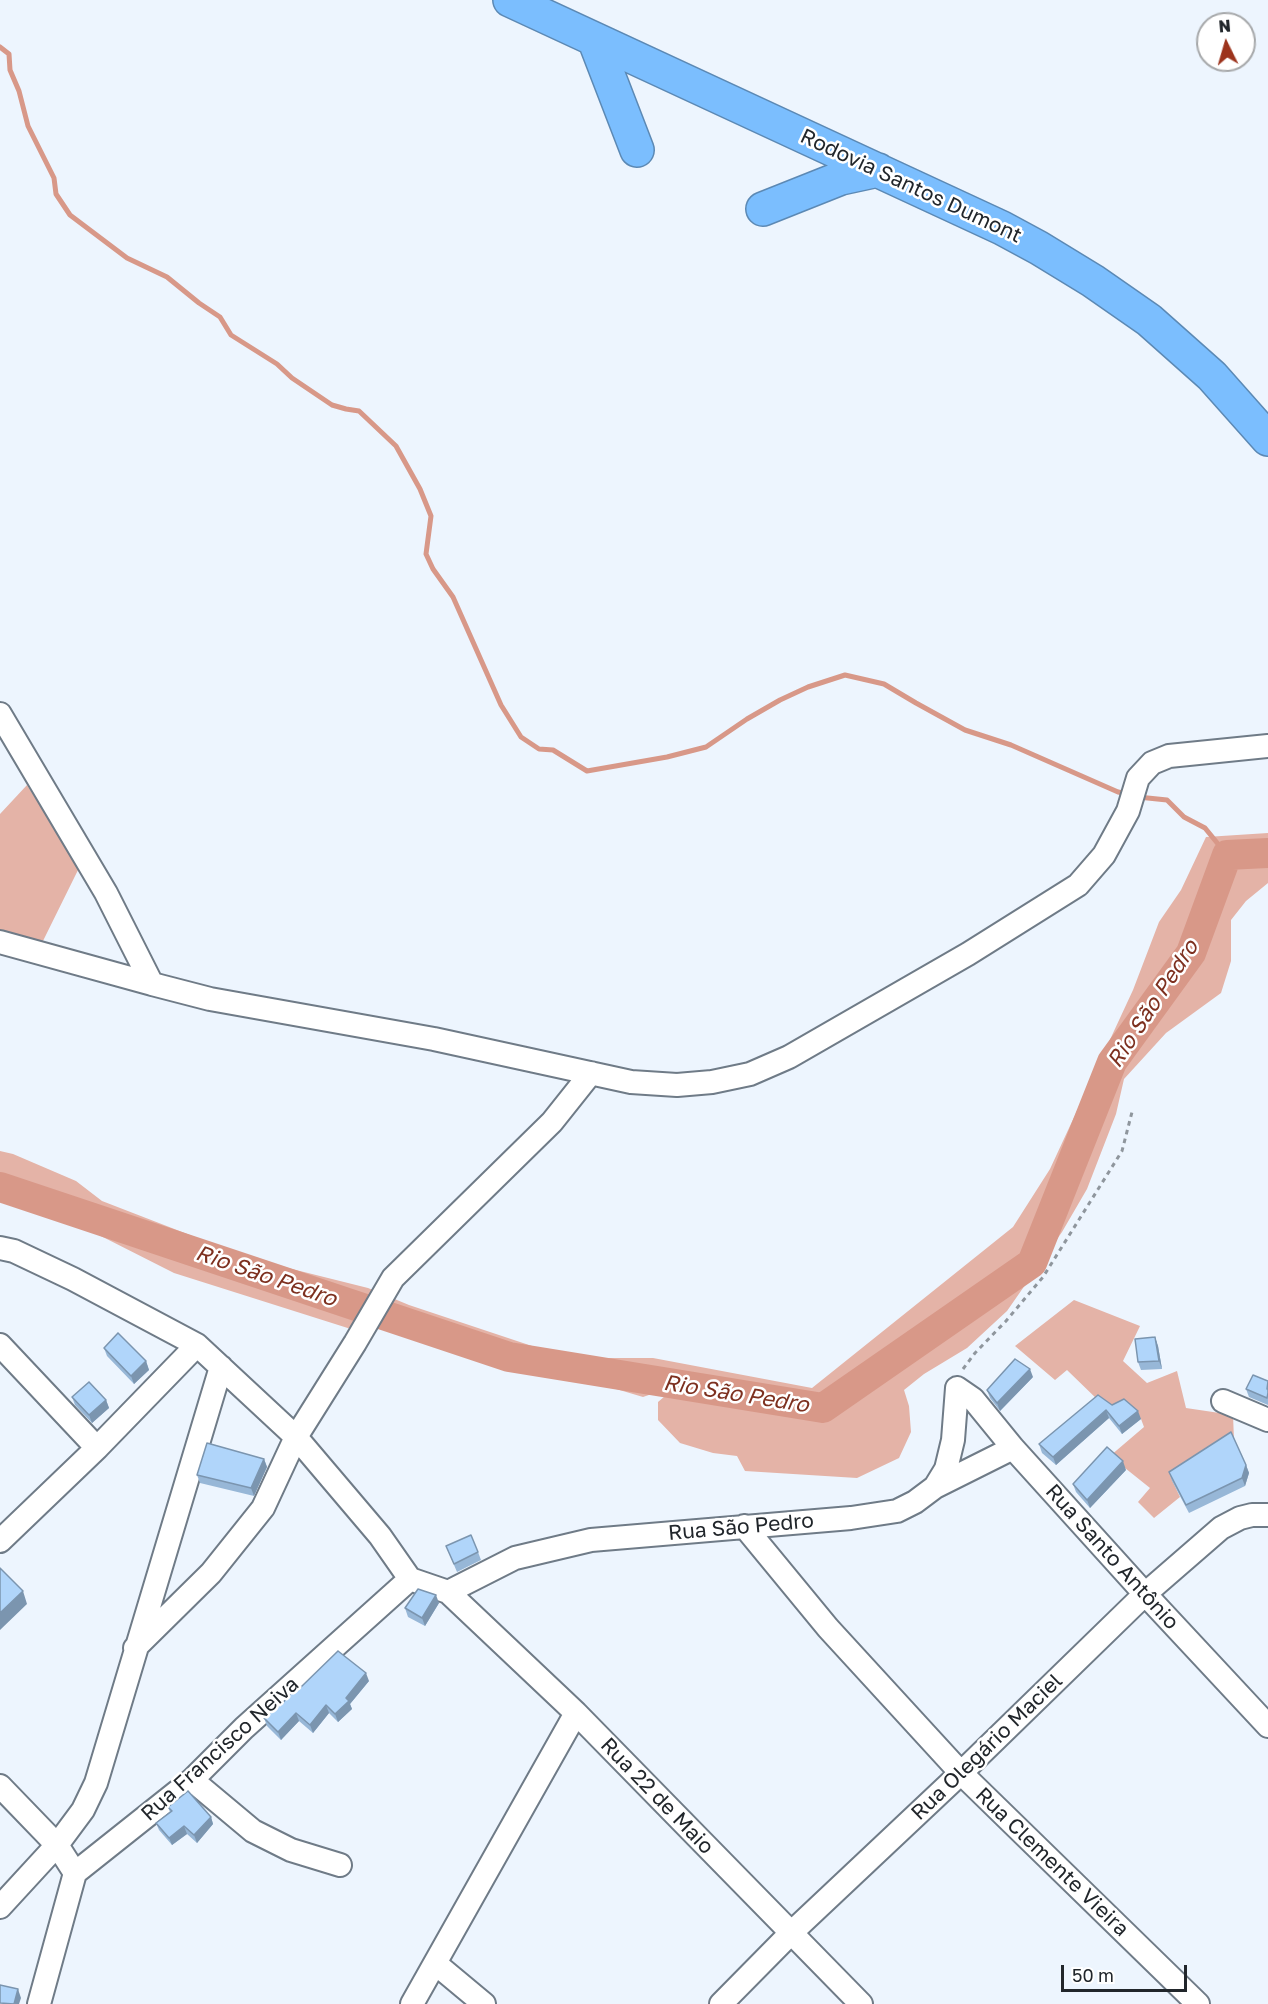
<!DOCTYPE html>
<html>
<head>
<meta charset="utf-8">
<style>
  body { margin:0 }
  #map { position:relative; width:1268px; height:2004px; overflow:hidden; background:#edf5fe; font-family:"Golos Text",sans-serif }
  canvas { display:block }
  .north { position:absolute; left:1196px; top:12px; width:60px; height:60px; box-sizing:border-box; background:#fff; border:2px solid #a6a8aa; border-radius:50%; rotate:355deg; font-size:16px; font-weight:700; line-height:24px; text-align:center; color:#21262b }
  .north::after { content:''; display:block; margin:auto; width:21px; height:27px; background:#9c331c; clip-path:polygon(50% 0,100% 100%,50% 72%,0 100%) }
  .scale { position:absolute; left:1061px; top:1965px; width:126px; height:27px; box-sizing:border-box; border:3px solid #21262b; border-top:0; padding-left:8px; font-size:18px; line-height:21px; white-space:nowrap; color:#21262b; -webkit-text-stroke:4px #fff; paint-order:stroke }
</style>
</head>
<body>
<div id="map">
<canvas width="1268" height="2004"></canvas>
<div class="north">N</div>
<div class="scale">50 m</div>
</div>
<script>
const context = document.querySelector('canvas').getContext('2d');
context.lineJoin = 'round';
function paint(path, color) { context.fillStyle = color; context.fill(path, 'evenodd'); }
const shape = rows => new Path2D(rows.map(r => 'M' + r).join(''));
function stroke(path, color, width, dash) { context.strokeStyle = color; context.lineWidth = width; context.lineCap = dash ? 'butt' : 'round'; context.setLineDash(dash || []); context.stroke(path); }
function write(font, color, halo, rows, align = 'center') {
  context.font = font + ' "Golos Text",sans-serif'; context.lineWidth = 5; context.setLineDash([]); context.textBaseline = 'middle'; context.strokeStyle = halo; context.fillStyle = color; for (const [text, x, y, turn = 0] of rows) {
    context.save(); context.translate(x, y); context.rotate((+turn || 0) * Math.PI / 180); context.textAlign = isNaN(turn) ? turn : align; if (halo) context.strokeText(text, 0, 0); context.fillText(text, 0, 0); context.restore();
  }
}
const green = shape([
  [27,785,79,868,41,945,0,932,0,814],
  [1268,833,1268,883,1246,901,1231,920,1231,961,1221,993,1166,1033,1124,1079,1116,1114,1087,1189,1062,1232,1007,1311,967,1348,924,1374,904,1390,909,1406,911,1432,899,1458,857,1478,745,1471,737,1456,713,1453,680,1443,658,1420,658,1402,678,1385,643,1397,509,1357,363,1308,354,1330,174,1273,93,1232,34,1205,0,1196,0,1151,13,1154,76,1181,102,1201,252,1259,368,1288,409,1305,535,1347,592,1358,653,1358,812,1388,1013,1227,1050,1169,1133,990,1159,922,1181,890,1206,837],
  [1074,1300,1140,1326,1123,1361,1147,1383,1177,1371,1186,1408,1233,1415,1234,1440,1172,1480,1180,1497,1154,1518,1138,1502,1150,1488,1110,1456,1144,1427,1141,1419,1115,1413,1101,1403,1067,1370,1055,1380,1015,1346]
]);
const stream = shape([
  [0,47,9,54,10,70,19,91,28,126,54,178,56,194,70,215,127,258,167,277,199,303,220,317,231,335,277,364,292,378,332,405,346,409,359,411,396,446,420,489,431,516,426,554,433,569,453,597,501,705,521,737,539,749,553,750,587,771,667,757,706,747,747,719,780,700,808,687,845,675,884,684,916,703,965,730,1011,745,1118,792,1129,794],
  [1138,797,1167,800,1184,817,1205,828,1227,855]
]);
const river = shape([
  [0,1187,509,1357,823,1408,1032,1263,1112,1062,1191,953,1227,855,1268,853]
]);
const path = shape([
  [963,1369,975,1353,1006,1321,1043,1277,1122,1151,1132,1112]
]);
const minor = shape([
  [0,714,106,893,152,984,210,999,434,1039,631,1082,677,1085,712,1082,750,1074,789,1057,968,954,1078,885,1104,855,1128,811,1138,778,1152,763,1169,756,1268,746],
  [0,942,152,984],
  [0,1248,14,1251,73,1279,197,1345,296,1437,380,1536,410,1579,448,1592,576,1713,861,2004],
  [0,1345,97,1448],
  [1223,1401,1268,1420],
  [935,1487,1013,1448],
  [744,1526,828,1628,961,1773,1198,2004],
  [0,1541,97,1448,197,1345],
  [448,1592,515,1558,591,1540,851,1518,897,1511,915,1502,935,1487,946,1469,953,1440,957,1388,973,1399,1013,1448,1145,1594,1268,1726],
  [135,1648,211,1573,263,1508,296,1437,355,1343,393,1278,552,1122,591,1073],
  [192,1780,253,1831,291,1850,340,1865],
  [0,1786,57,1845,75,1873],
  [0,1907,57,1845,83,1810,96,1783,221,1367],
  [436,1964,484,2004],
  [39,2004,75,1873,192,1780,244,1728,410,1579],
  [412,2004,576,1713],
  [721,2004,791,1933,961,1773,1145,1594,1221,1528,1240,1518,1252,1515,1268,1515]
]);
const highway = shape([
  [510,0,1002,228,1039,248,1093,281,1149,320,1212,376,1268,439],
  [595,41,637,150],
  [763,209,841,178,878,170]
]);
const wall = shape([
  [1155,1337,1158,1346,1162,1369,1141,1370,1138,1362],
  [104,1348,146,1361,149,1370,134,1384,107,1356],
  [1033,1377,1000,1411,990,1398,987,1390],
  [1268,1381,1268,1405,1249,1397,1246,1389],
  [72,1397,106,1400,109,1408,92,1423,75,1405],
  [1112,1405,1141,1419,1122,1434,1109,1418,1056,1465,1042,1453,1039,1444],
  [264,1459,267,1467,254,1496,200,1483,197,1475],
  [1246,1465,1249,1473,1245,1486,1189,1513,1172,1481,1169,1472],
  [1126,1470,1090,1508,1076,1492,1073,1484],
  [446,1546,478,1552,481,1560,457,1572],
  [439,1603,425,1626,408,1617,405,1608],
  [369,1681,350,1704,352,1709,338,1722,329,1713,313,1733,299,1721,281,1740,267,1726,264,1718,281,1705,301,1687],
  [168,1807,211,1817,213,1824,197,1843,187,1834,172,1845,159,1830,156,1823,170,1812]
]);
const shadedWall = shape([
  [1155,1337,1158,1346,1162,1369,1159,1361],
  [146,1361,149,1370,134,1384,131,1376],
  [1030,1369,1033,1377,1000,1411,997,1403],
  [106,1400,109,1408,92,1423,89,1415],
  [1106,1410,1109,1418,1056,1465,1053,1457],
  [1138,1411,1141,1419,1122,1434,1119,1426],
  [264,1459,267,1467,254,1496,251,1488],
  [1123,1461,1126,1470,1090,1508,1087,1500],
  [1246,1465,1249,1473,1245,1486,1242,1478],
  [23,1591,27,1604,0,1630,0,1613],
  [436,1595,439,1603,425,1626,422,1618],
  [366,1673,369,1681,350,1704,352,1709,338,1722,335,1714,346,1698],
  [326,1705,329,1713,313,1733,310,1725],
  [296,1713,299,1721,281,1740,278,1732],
  [211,1817,213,1824,197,1843,194,1835],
  [184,1826,187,1834,172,1845,169,1838],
  [18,1989,21,1998,19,2004,14,2004]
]);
const building = shape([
  [118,1333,146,1361,131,1376,104,1348,118,1333],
  [1155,1337,1159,1361,1138,1362,1135,1339,1155,1337],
  [1015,1359,1030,1369,997,1403,987,1390,1015,1359],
  [1253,1375,1268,1381,1267,1389,1268,1389,1268,1393,1267,1398,1246,1389,1253,1375],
  [89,1382,106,1400,89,1415,72,1397,89,1382],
  [1098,1395,1112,1405,1124,1399,1138,1411,1119,1426,1106,1410,1053,1457,1039,1444,1098,1395],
  [1231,1432,1246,1465,1242,1478,1186,1505,1169,1472,1231,1432],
  [207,1443,264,1459,251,1488,197,1475,207,1443],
  [1107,1447,1123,1461,1087,1500,1073,1484,1107,1447],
  [471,1535,478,1552,454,1564,446,1546,471,1535],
  [0,1568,23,1591,0,1613,0,1568],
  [418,1589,436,1595,422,1618,405,1608,418,1589],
  [338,1651,366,1673,346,1698,349,1701,335,1714,326,1705,310,1725,296,1713,278,1732,264,1718,279,1704,281,1705,291,1693,299,1686,301,1687,338,1651],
  [188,1791,211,1817,194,1835,184,1826,169,1838,156,1823,172,1811,168,1807,188,1791],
  [0,1985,18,1989,14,2004,0,2003,0,1985]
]);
const streetNames = [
  ["Rodovia Santos Dumont",911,186,25],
  ["Rua São Pedro",741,1527,-5],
  ["Rua Santo Antônio",1112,1557,48],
  ["Rua Olegário Maciel",987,1747,-44],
  ["Rua Francisco Neiva",220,1749,-42],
  ["Rua 22 de Maio",657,1796,46],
  ["Rua Clemente Vieira",1052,1862,44]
];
const waterNames = [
  ["Rio São Pedro",1153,1004,-57],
  ["Rio São Pedro",266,1276,19],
  ["Rio São Pedro",736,1394,9]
];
paint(green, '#e4b3a7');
stroke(stream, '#d89888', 5);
stroke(river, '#d89888', 30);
stroke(minor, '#6f7b87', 26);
stroke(highway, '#5c89b4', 36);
stroke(path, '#8f969d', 3, [4.5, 4.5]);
stroke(minor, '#fff', 22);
stroke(highway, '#7bbefe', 33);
paint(wall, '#97b7d7');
paint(shadedWall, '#7b95af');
paint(building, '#b0d5fa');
stroke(building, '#7b95af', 1.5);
write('21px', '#21262b', '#fff', streetNames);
write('italic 22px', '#7d301f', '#fff', waterNames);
</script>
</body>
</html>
